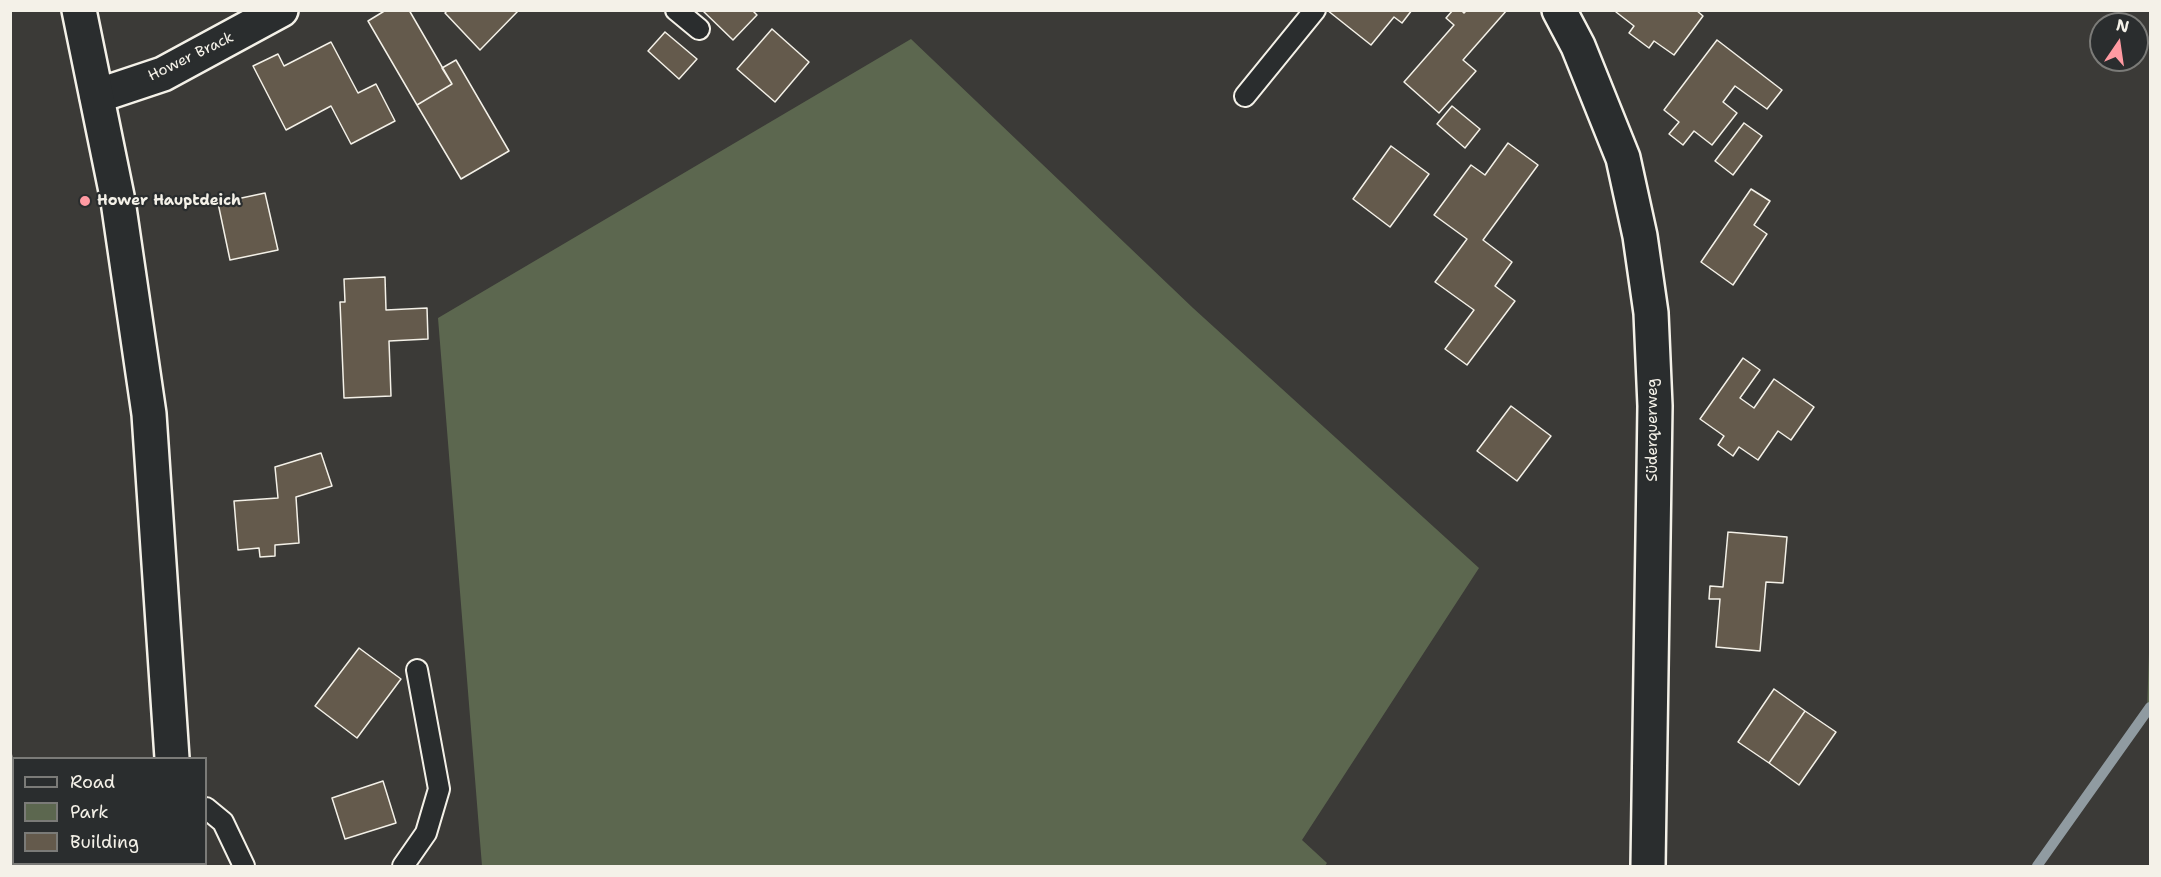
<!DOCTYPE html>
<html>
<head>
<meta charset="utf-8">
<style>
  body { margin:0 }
  #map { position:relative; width:2161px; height:877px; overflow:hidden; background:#3b3a37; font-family:"Shantell Sans",sans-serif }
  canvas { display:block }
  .frame { position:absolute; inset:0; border:12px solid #f4f1e8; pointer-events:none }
  .legend { position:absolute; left:12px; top:757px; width:195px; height:108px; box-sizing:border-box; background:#2a2d2e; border:2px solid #7b7b78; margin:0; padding:8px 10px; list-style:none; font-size:18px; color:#f4f1e8 }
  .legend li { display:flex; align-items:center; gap:12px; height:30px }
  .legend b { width:30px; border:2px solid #7b7b78 }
  .north { position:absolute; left:2089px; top:12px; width:60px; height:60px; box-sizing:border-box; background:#2a2d2e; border:2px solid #7b7b78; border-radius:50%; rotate:13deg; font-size:16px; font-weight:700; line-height:24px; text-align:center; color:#f4f1e8 }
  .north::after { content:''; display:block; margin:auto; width:21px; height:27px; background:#ff9aa2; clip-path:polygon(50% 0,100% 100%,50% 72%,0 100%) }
</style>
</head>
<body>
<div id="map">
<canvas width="2161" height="877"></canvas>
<div class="frame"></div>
<ul class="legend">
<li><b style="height:8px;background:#2a2d2e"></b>Road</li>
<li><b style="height:16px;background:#5c674f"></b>Park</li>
<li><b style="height:16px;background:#645a4c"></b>Building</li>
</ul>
<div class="north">N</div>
</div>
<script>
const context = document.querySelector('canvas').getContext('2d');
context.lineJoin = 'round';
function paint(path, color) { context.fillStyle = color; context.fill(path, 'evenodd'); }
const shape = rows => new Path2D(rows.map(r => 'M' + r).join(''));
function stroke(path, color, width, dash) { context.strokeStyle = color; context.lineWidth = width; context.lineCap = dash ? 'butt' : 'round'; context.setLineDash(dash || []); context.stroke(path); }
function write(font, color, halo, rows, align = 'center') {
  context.font = font + ' "Shantell Sans",sans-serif'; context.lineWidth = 4.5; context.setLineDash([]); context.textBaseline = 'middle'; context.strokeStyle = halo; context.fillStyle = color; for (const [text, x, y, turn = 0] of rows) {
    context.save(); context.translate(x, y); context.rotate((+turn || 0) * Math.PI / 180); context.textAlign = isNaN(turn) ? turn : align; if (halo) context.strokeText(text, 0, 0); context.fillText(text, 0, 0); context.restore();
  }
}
const green = shape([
  [911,39,1193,308,1479,568,1302,840,1327,863,1325,866,482,866,438,318],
  [2150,623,2150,714,2147,712]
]);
const stream = shape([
  [2037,866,2150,707]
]);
const building = shape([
  [386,10,409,10,452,84,417,105,368,21,386,10],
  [448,10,519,10,480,50,445,13,448,10],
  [702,10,752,10,757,15,733,40,702,10],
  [1327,10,1412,10,1402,23,1394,17,1371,45,1327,10],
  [1453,10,1461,10,1464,13,1467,10,1507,10,1463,60,1476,71,1439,113,1404,82,1454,25,1446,18,1453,10],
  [1617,10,1696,10,1703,16,1674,55,1654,41,1649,48,1629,33,1634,26,1616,12,1617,10],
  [772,29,809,62,775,102,737,69,772,29],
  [665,32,697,59,679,79,648,51,665,32],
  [1717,40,1782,90,1767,109,1735,86,1723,102,1737,113,1712,145,1694,131,1683,145,1669,134,1679,122,1664,110,1717,40],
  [331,42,358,93,376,84,395,121,351,144,331,106,286,130,253,66,278,54,284,66,331,42],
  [456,60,509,151,461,179,417,105,452,84,442,68,456,60],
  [1452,106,1480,129,1465,148,1437,124,1452,106],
  [1744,123,1762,136,1733,175,1715,161,1744,123],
  [1508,143,1538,165,1483,240,1512,262,1495,286,1515,301,1467,365,1445,349,1474,310,1435,282,1467,239,1434,215,1471,165,1485,175,1508,143],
  [1391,146,1429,174,1390,227,1353,199,1391,146],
  [1751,189,1770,201,1754,225,1767,234,1733,285,1701,262,1751,189],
  [265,193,278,250,230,260,218,203,265,193],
  [385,277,386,310,427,308,428,339,389,341,391,396,344,398,340,302,345,302,344,279,385,277],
  [1743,358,1760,370,1740,398,1754,408,1774,379,1814,407,1791,440,1778,431,1758,460,1739,447,1733,456,1718,445,1724,436,1700,419,1743,358],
  [1511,406,1551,436,1517,481,1477,451,1511,406],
  [321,453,332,486,296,497,299,543,275,545,275,556,260,557,259,548,238,550,234,501,278,498,275,467,321,453],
  [1728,532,1787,537,1783,583,1766,582,1760,651,1716,647,1720,599,1709,599,1710,586,1723,587,1728,532],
  [359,648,401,679,357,738,315,706,359,648],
  [1774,689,1805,711,1769,763,1738,742,1774,689],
  [1805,711,1836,732,1799,785,1769,763,1805,711],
  [383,781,396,823,345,839,332,798,383,781]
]);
const path = shape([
  [10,754,14,785],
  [21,864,21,866]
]);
const service = shape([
  [676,10,699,29],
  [1245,96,1315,10],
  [206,808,223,822,244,866],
  [403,866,426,833,439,789,417,670]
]);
const minor = shape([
  [97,96,163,74,281,10]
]);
const tertiary = shape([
  [79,10,118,201,149,414,172,758],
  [1559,10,1578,46,1623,158,1640,236,1651,313,1655,406,1648,866],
  [186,864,186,866]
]);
const markers = [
  [85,201,6,"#ff9aa2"]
];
const streetNames = [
  ["Hower Brack",191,57,-26],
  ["Süderquerweg",1653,430,-90]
];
const poiNames = [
  ["Hower Hauptdeich",97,201]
];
paint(green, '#5c674f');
stroke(stream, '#909ba1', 10);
paint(building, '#645a4c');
stroke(building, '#f4f1e8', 1.5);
stroke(service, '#f4f1e8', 24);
stroke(minor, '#f4f1e8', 38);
stroke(tertiary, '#f4f1e8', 38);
stroke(path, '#f4f1e8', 4, [4.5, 4.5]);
stroke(service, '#2a2d2e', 20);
stroke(minor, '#2a2d2e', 33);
stroke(tertiary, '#2a2d2e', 33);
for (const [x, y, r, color] of markers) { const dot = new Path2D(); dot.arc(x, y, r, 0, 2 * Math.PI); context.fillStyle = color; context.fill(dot); stroke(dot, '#2a2d2e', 2); }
write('15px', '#f4f1e8', '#2a2d2e', streetNames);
write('bold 15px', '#f4f1e8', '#2a2d2e', poiNames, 'left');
</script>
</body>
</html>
